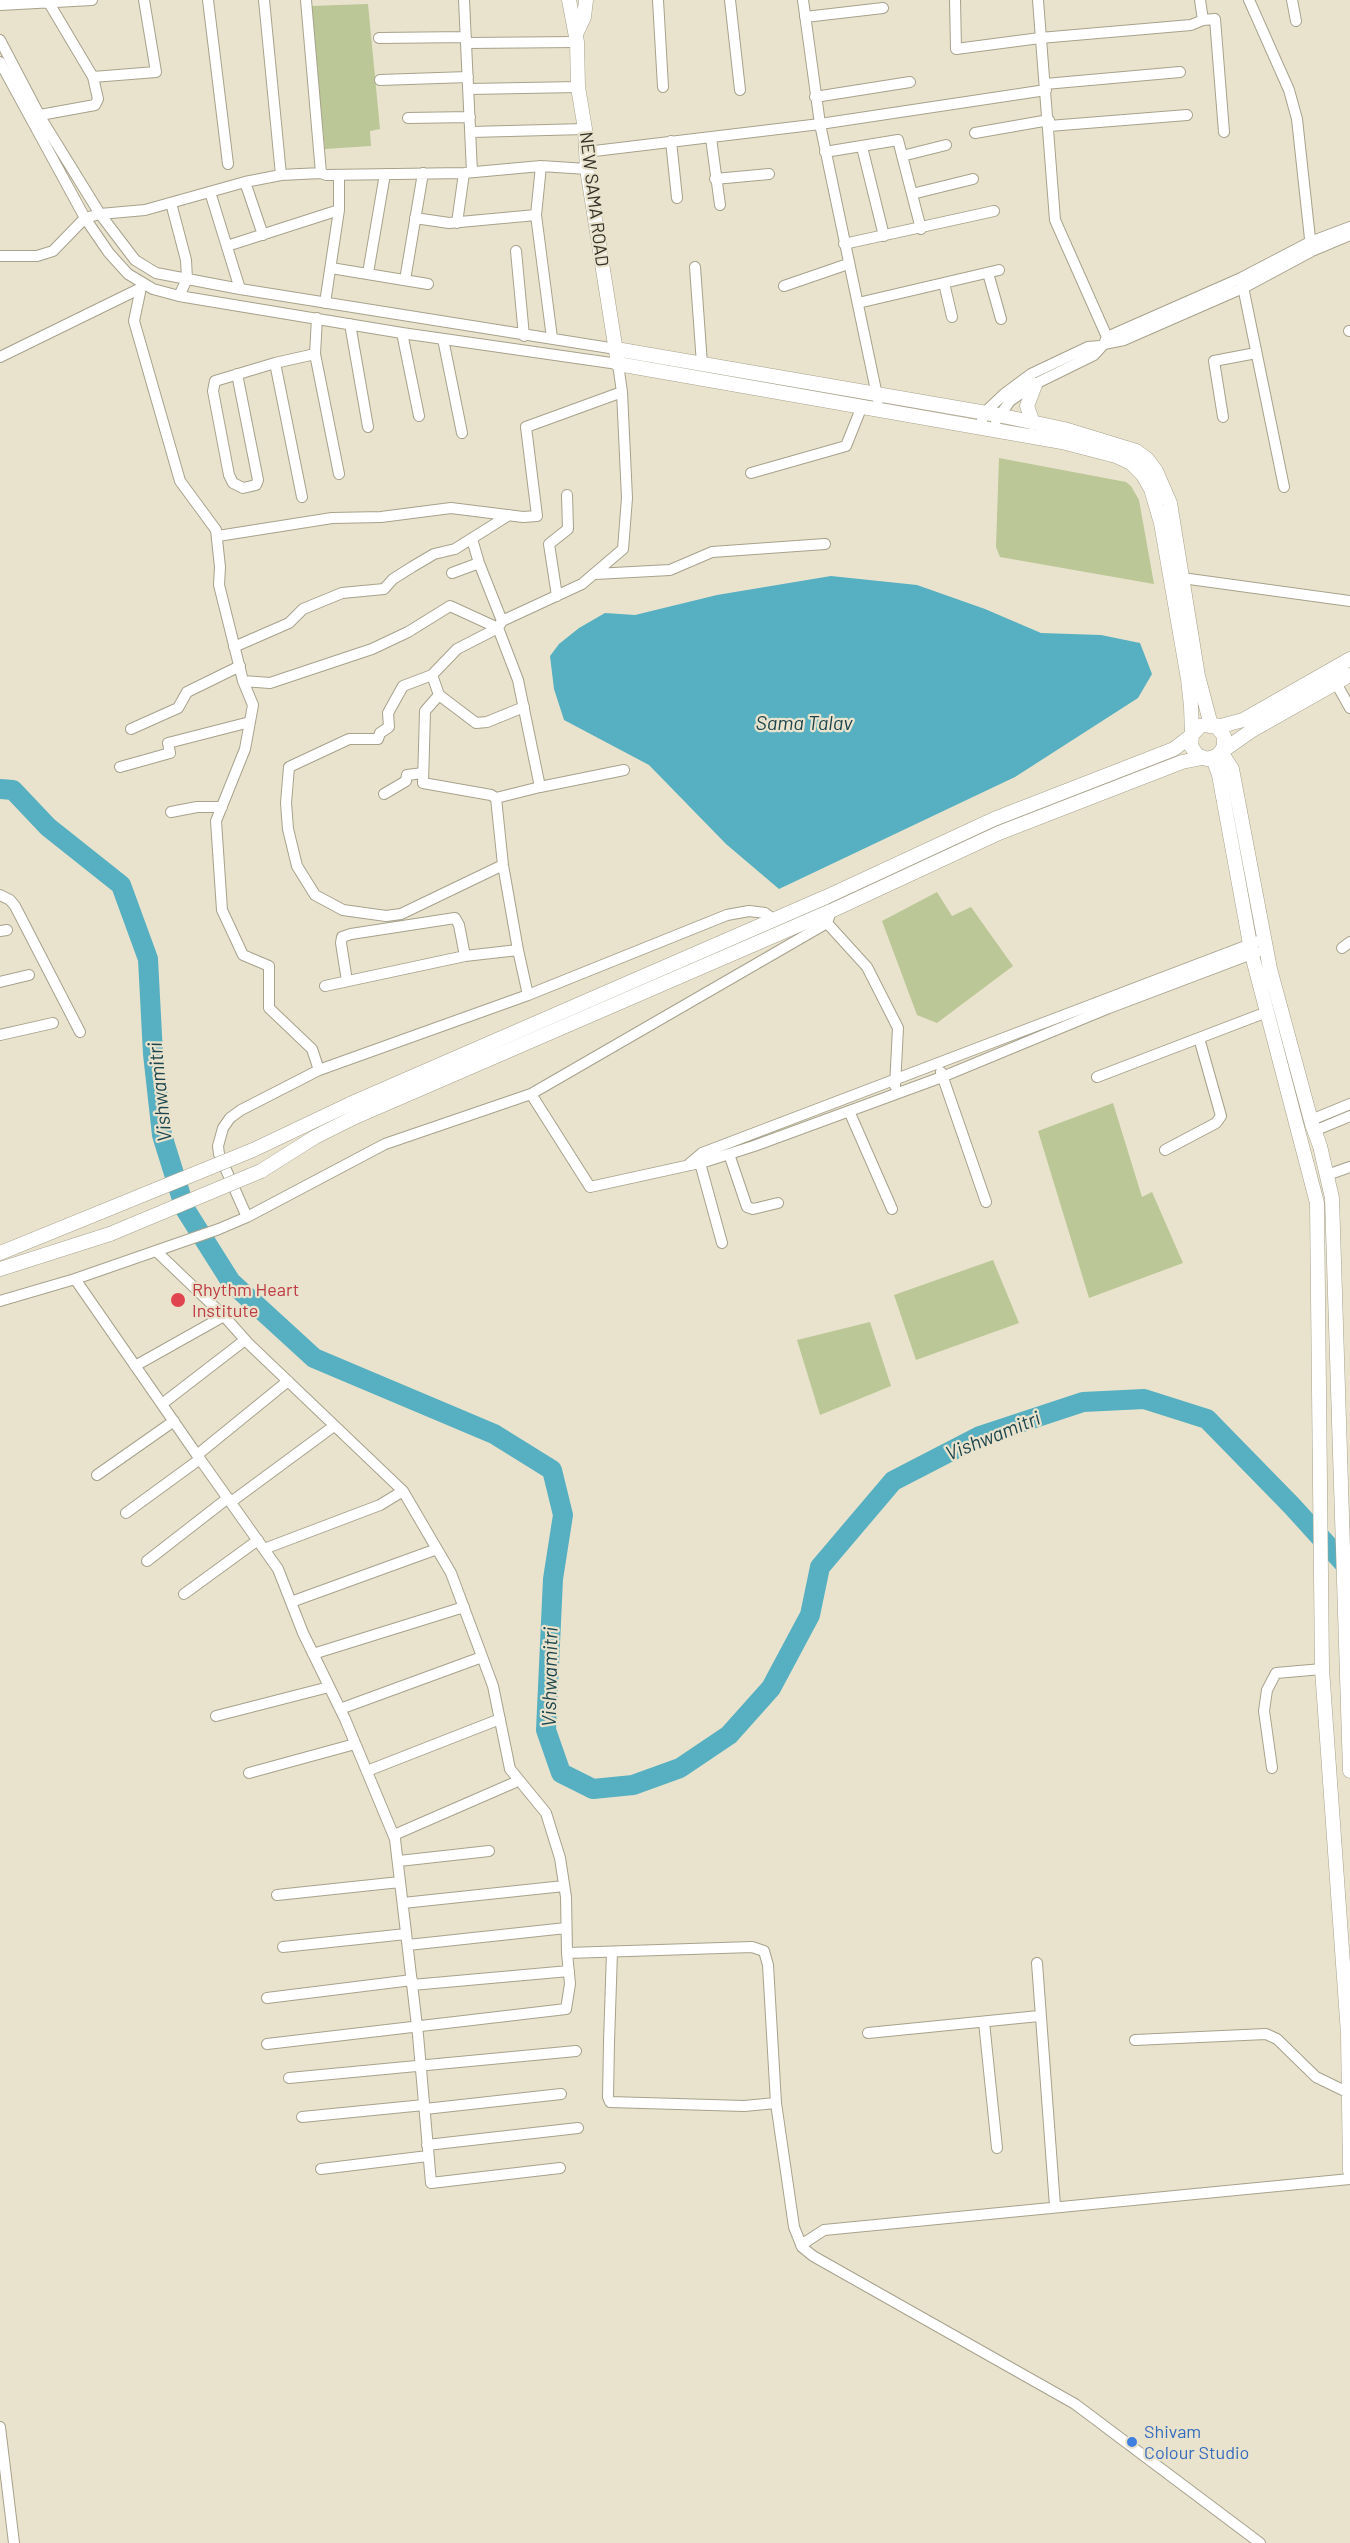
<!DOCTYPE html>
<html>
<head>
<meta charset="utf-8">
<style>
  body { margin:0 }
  canvas { display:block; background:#e9e3cd }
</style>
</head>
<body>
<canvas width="1350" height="2543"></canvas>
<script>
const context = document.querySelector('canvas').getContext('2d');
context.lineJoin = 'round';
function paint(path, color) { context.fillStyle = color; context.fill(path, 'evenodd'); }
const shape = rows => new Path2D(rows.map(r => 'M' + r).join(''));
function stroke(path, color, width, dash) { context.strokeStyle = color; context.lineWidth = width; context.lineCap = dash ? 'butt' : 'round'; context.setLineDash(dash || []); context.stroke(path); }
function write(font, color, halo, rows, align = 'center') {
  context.font = font + ' Barlow,sans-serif'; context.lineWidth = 4.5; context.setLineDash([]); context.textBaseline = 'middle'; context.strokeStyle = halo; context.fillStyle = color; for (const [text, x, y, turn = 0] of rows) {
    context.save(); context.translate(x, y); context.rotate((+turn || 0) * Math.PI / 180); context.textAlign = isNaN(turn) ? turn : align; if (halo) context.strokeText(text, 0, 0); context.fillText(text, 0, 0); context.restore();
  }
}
const green = shape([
  [368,4,380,129,370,131,371,146,325,149,310,6],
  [999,458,1126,482,1131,486,1139,500,1154,584,1000,557,996,547],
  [937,892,952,916,971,907,1013,966,937,1023,917,1015,882,921],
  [1113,1103,1142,1197,1152,1192,1183,1263,1089,1298,1038,1131],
  [993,1260,1019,1323,916,1360,894,1295],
  [870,1322,891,1386,820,1415,797,1340]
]);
const water = shape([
  [831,576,917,585,985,609,1041,633,1101,635,1140,643,1152,674,1138,698,1015,777,779,889,726,844,649,765,564,720,554,689,550,656,559,644,579,628,605,613,635,615,717,595]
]);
const river = shape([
  [0,789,13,790,48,827,121,885,148,959,153,1054,162,1135,185,1209,231,1282,314,1358,494,1434,552,1470,563,1515,553,1579,546,1730,561,1773,593,1789,633,1785,680,1768,729,1735,771,1688,810,1615,820,1567,893,1481,980,1436,1083,1402,1144,1399,1207,1419,1292,1506,1350,1570]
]);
const minor = shape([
  [208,0,228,164],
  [264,0,281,175],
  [306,0,321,173],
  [464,0,472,172],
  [658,0,663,87],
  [730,0,740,90],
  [803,0,820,124,878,400],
  [955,0,956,49,1040,38,1191,25,1203,20],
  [1200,0,1203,20,1215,19,1224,132],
  [1249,0,1289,90,1297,119,1311,248],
  [1292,0,1296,21],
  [49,3,93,77,156,72,144,0],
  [0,5,92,0],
  [805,17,883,8],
  [379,38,466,37],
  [0,40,42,120,100,214,135,260,156,273,240,289,616,349],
  [467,43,577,42],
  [0,62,85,218,109,253,128,274,153,289,179,296,402,333,618,364,622,392,627,498,623,549,582,584,502,621,498,628,457,649,432,675,439,695,425,711,423,783,491,795,496,798,540,787,518,680,498,628,450,606,408,632,372,649,270,683,243,681],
  [380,80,468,77],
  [1045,84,1180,72],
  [469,89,578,87],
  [815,97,910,82],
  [40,115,95,105,98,99,93,77],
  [408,118,470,117],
  [1049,126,1187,115],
  [471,132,585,129],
  [975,133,1049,120],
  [711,138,720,205],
  [671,141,677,198],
  [862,147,884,236],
  [586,152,820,124,1046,90],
  [825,152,898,140,921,229],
  [902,156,946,145],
  [541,166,536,215,552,338],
  [715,179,769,174],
  [245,182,263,235],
  [210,192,240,289],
  [912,194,973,179],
  [171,203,186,260,187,279,179,296],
  [415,218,449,223,536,215],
  [457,223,464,173],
  [844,244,994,211],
  [227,246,339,210],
  [516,251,524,336],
  [0,256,37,256,53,251,85,218,100,214,145,210,245,182,281,175,321,173,326,175,464,173,541,166,587,169],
  [695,267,702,364],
  [331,268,428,284],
  [368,273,385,174],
  [988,273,1001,319],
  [405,280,423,173],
  [1242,282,1284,487],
  [142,283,134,321,180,481,216,530,220,567,219,585,243,681,253,705,245,749,216,821,222,910,243,955,269,966,269,1008,312,1049,319,1070],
  [944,283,952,317],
  [784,286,848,264],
  [325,303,339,210,339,175],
  [858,303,999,270],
  [317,318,315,354,339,474],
  [350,324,368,427],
  [1349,331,1350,331],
  [402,333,419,416],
  [1107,337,1241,278,1310,242,1350,227],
  [443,339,462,433],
  [1104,344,1124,340,1243,288,1312,251,1350,235],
  [0,357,141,288],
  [275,363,302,497],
  [237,374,258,480,256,485,243,488,233,483,229,475,213,391,215,381,275,363,315,354],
  [1223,417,1214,361,1256,353],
  [996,421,1010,401,1033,385,1094,355,1104,344,1107,337,1055,220,1038,0],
  [980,428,984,413,1004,394,1031,374,1088,347,1100,346],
  [751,473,846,446,862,406],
  [218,536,332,518,381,517,451,508,523,517,537,516,526,427,622,392],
  [472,539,479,563,502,621],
  [452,573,479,563],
  [595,574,670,570,712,552,825,544],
  [1182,578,1350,601],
  [557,596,549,544,568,529,567,495],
  [234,647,289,623,303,609,342,593,384,589,393,579,412,567,434,554,455,549,509,515],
  [432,675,403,686,388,713,389,727,380,733,378,739,349,739,289,767,286,803,288,829,297,866,315,895,343,910,386,916,401,914,503,865],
  [1336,683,1350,708],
  [439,695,476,723,487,722,524,707],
  [131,729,178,708,187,692,240,666],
  [120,767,170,753,168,743,250,722],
  [540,787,624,770],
  [384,794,406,781,407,775,423,773],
  [496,798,503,865,518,950,528,995],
  [171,812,197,807,222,807],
  [0,895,10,900,15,906,80,1032],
  [827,923,867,967,898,1028,895,1086],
  [0,931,7,930],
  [1342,948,1350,942],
  [347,981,341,943,342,937,351,934,455,918,459,925,465,956],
  [0,982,29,975],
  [325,986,465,956,518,950],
  [0,1035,53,1023],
  [941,1072,986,1202],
  [1097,1077,1267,1012],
  [531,1094,590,1187,704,1162,754,1146,942,1077,1109,1008,1257,952],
  [849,1111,892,1209],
  [1311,1120,1350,1104],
  [1314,1131,1350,1116],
  [1165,1150,1216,1123,1221,1116,1199,1038],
  [729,1154,747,1207,753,1209,778,1203],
  [700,1163,722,1243],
  [689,1164,702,1153,1264,939],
  [1327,1175,1350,1167],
  [247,1217,219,1154,218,1146,223,1128,230,1118,241,1110,319,1070,528,995,727,915,749,911,765,913,773,919],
  [156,1251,224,1316,248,1343,403,1491,451,1573,493,1686,510,1769,546,1813,560,1858,566,1897,567,1953,570,1984,566,2009,267,2044],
  [75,1279,197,1455,288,1381],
  [0,1301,75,1279,219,1229,247,1217,385,1144,531,1094,827,923,831,911],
  [135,1366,224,1316],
  [162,1404,245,1340],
  [197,1455,278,1569,303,1633,345,1719,395,1839,418,2035,431,2183,560,2168],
  [97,1475,174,1421],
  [231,1502,334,1426],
  [126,1513,200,1459],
  [264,1549,380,1505,403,1491],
  [147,1561,228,1498],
  [184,1594,258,1540],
  [291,1602,437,1549],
  [313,1654,464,1607],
  [340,1709,482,1657],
  [216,1716,329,1687],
  [1272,1768,1264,1711,1267,1690,1276,1673,1322,1669],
  [367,1771,500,1719],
  [249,1773,355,1744],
  [394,1835,518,1781],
  [399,1861,489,1851],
  [277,1895,400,1882],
  [403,1903,564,1886],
  [408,1945,566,1928],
  [283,1947,406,1934],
  [612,1952,609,2042,608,2097,610,2102,744,2106,776,2103],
  [567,1953,752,1947,764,1951,768,1965,776,2103,794,2227,802,2247,813,2256,1075,2404,1260,2543],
  [1037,1963,1055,2206],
  [412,1985,569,1971],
  [267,1998,412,1980],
  [984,2022,997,2148],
  [868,2033,1039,2016],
  [1135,2040,1266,2034,1277,2039,1316,2077,1349,2093],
  [289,2078,576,2051],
  [425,2109,561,2094],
  [302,2117,424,2105],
  [427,2145,578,2128],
  [321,2169,428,2156],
  [801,2245,824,2230,1350,2179],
  [0,2427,14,2543]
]);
const major = shape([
  [576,34,584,17,586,0],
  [616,349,998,415,1064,429,1136,451,1147,459,1156,471,1170,503,1198,676,1211,725,1221,726,1243,720,1350,659],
  [1033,423,1027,406,1035,385],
  [1350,675,1251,731,1221,752,1232,769,1270,969,1312,1124,1320,1146,1332,1198,1350,1771],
  [1213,758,1219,775,1252,955,1317,1203,1322,1669,1348,2034,1350,2171],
  [253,1150,350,1104,826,897,994,819,1174,749,1192,735,1200,726,1205,725,1217,727,1224,736,1224,747,1217,756,1207,759,1197,755,1191,746,1192,735,1191,706,1188,679,1161,523,1151,489,1143,475,1131,463,1116,456,1062,442,618,364,587,169,585,129,578,87,577,42,569,0],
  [261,1171,315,1137,355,1117,831,911,999,833,1182,762,1202,758],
  [0,1253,101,1212],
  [0,1269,110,1234]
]);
const majorBridge = shape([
  [101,1212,253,1150],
  [110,1234,261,1171]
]);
const markers = [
  [178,1300,8,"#e0444e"],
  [1132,2442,6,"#3f7fe0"]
];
const streetNames = [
  ["NEW SAMA ROAD",594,199,83]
];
const healthNames = [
  ["Rhythm Heart",192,1290],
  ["Institute",192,1311]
];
const shopNames = [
  ["Shivam",1144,2432],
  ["Colour Studio",1144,2453]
];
const waterNames = [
  ["Sama Talav",804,723],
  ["Vishwamitri",160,1092,-96],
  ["Vishwamitri",993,1436,-22],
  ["Vishwamitri",550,1677,-89]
];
paint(green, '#bbc796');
paint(water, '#56b0c1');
stroke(river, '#56b0c1', 20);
stroke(minor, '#a7a28c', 12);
stroke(major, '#a7a28c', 15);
stroke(minor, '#fff', 10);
stroke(major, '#fff', 14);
stroke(majorBridge, '#a7a28c', 15, []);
stroke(majorBridge, '#fff', 14);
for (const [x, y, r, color] of markers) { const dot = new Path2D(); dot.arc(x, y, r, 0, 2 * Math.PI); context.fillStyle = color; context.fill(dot); stroke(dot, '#e9e3cd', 2); }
write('18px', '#312f26', '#e9e3cd', streetNames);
write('18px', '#be3a42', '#e9e3cd', healthNames, 'left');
write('18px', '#366cbe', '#e9e3cd', shopNames, 'left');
write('italic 20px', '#1c454d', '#e9e3cd', waterNames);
</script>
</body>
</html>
